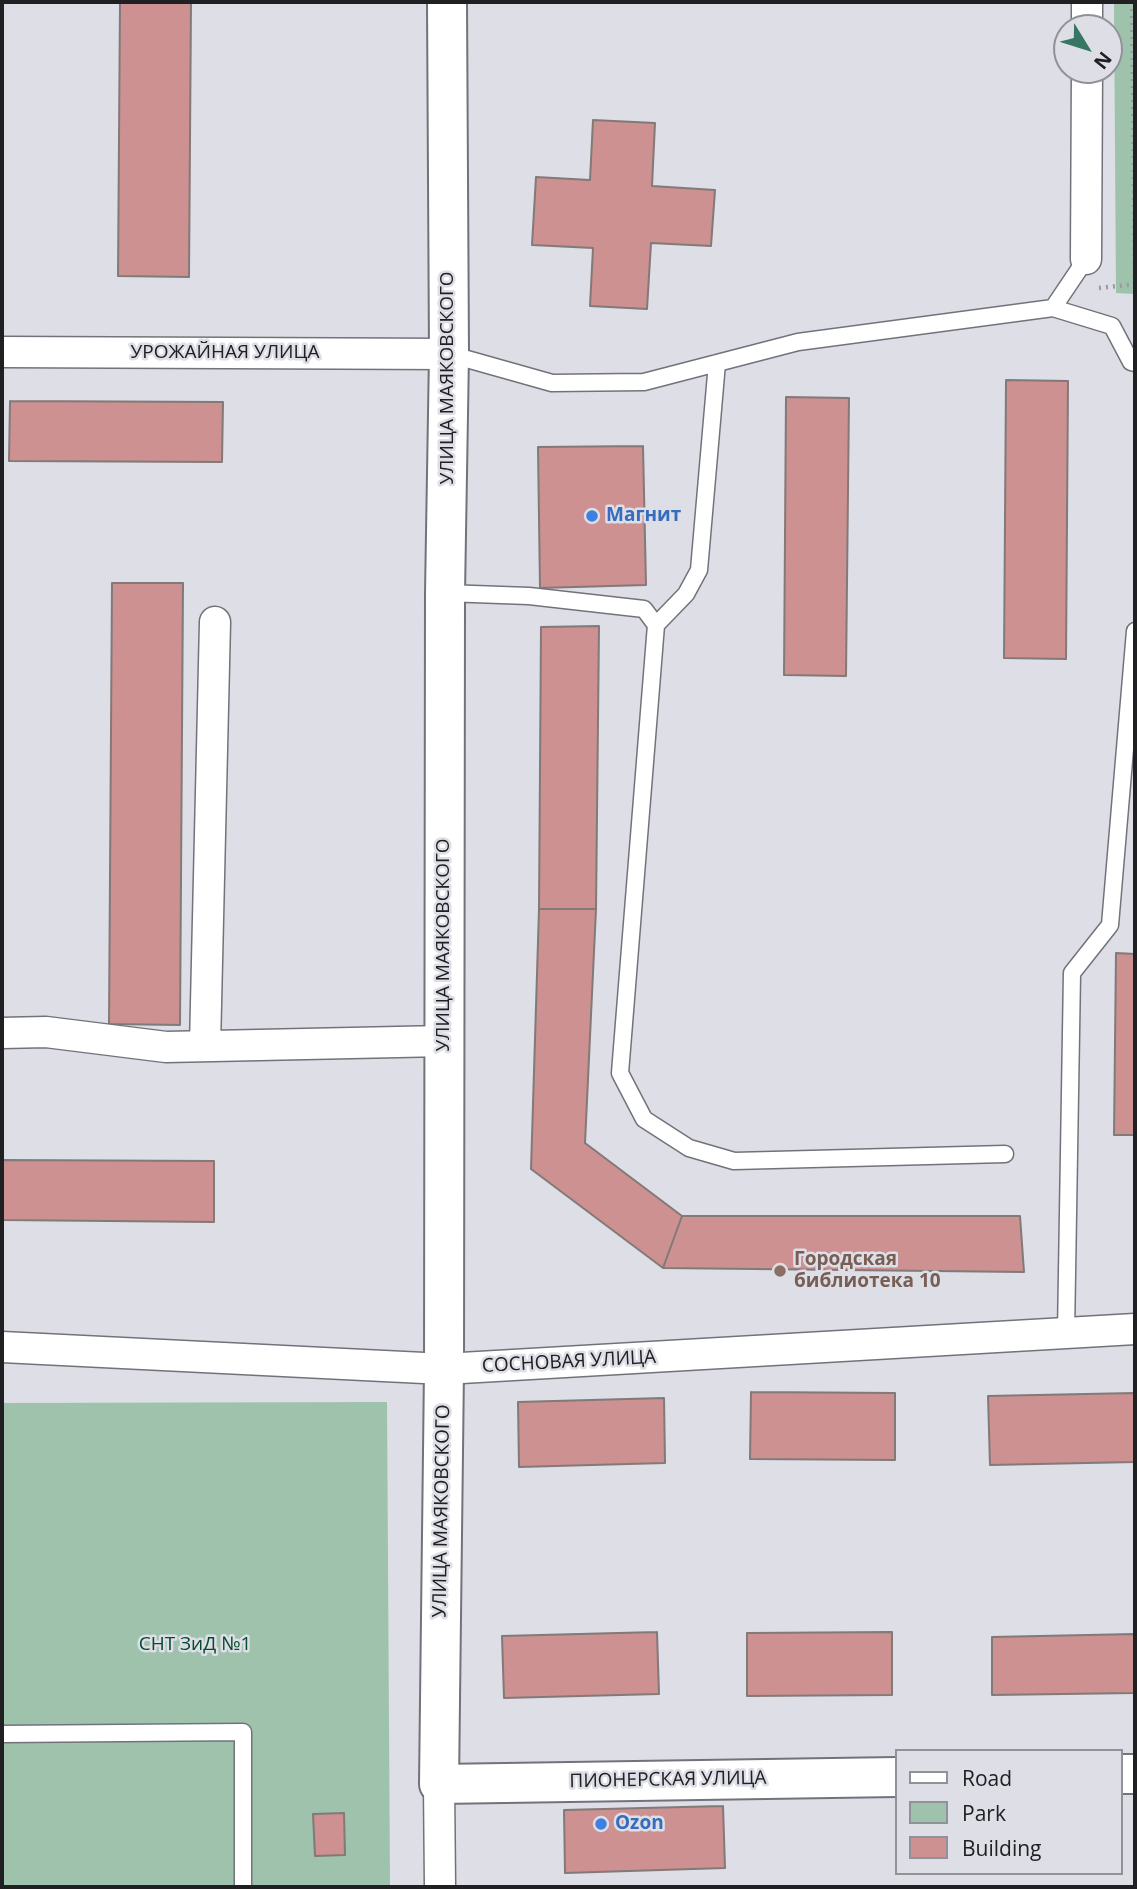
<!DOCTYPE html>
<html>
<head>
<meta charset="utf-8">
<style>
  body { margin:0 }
  #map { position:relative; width:1137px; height:1889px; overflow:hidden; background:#dddee6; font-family:"Open Sans",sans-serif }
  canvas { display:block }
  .frame { position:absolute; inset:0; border:4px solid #202023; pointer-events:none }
  .legend { position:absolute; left:895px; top:1749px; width:228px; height:126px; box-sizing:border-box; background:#dddee6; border:2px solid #919298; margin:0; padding:9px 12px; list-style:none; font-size:21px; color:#202023 }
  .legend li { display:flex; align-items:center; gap:14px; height:35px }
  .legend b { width:35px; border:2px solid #919298 }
  .north { position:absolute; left:1053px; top:14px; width:70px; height:70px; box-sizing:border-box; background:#dddee6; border:2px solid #919298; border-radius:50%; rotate:128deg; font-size:19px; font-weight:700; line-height:28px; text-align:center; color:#202023 }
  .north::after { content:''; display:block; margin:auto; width:24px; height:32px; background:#377663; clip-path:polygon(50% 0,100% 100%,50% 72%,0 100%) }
</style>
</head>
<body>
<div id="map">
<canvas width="1137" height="1889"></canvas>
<div class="frame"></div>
<ul class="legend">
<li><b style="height:9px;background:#fff"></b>Road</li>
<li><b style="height:19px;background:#9ec2ac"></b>Park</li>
<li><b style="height:19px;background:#cc9190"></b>Building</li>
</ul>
<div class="north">N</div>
</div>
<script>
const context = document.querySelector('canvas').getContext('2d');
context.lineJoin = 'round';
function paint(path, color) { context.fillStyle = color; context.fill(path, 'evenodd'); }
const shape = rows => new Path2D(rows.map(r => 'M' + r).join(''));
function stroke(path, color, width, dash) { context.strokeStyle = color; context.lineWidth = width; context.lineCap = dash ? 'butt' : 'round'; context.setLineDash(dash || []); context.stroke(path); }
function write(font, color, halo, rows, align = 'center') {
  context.font = font + ' "Open Sans",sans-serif'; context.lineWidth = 5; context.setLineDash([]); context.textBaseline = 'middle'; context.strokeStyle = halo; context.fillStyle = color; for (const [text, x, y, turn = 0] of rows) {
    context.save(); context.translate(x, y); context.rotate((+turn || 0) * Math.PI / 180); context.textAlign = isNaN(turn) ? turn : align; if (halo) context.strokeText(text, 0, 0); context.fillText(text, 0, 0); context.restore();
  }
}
const green = shape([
  [1114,2,1135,2,1135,294,1116,293],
  [387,1402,390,1887,2,1887,2,1403]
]);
const building = shape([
  [120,2,191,2,189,277,118,276,120,2],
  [593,120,655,123,652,186,715,190,711,246,651,243,647,309,590,306,593,248,532,245,536,177,590,180,593,120],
  [1006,380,1068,381,1066,659,1004,658,1006,380],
  [786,397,849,398,846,676,784,675,786,397],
  [10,401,223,402,222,462,9,461,10,401],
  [643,446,646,585,540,588,538,447,643,446],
  [112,583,183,583,180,1025,109,1024,112,583],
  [599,626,596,909,539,909,541,627,599,626],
  [539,909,596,909,585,1143,682,1216,663,1268,531,1169,539,909],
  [1116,953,1135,954,1135,1135,1114,1135,1116,953],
  [2,1160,214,1161,214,1222,2,1220,2,1160],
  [682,1216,1020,1216,1024,1272,663,1268,682,1216],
  [751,1392,895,1393,895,1460,750,1459,751,1392],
  [1135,1393,1135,1462,990,1465,988,1396,1135,1393],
  [664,1398,665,1463,519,1467,518,1402,664,1398],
  [657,1632,659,1694,504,1698,502,1636,657,1632],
  [892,1632,892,1695,747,1696,747,1633,892,1632],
  [1135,1634,1135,1693,992,1695,992,1637,1135,1634],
  [723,1806,725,1868,565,1873,564,1810,723,1806],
  [344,1813,345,1855,315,1856,313,1814,344,1813]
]);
const path = shape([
  [1132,2,1135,285],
  [1099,288,1135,284]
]);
const lane = shape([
  [1053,308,1112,326,1131,362,1135,363],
  [449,354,552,383,644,382,798,342,1053,308,1086,259],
  [717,363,699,570,686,594,656,625,620,1073,644,1119,689,1148,734,1161,1005,1154],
  [445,593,529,596,644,609,656,625],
  [1066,1333,1072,973,1110,925,1135,631],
  [2,1734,243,1732,243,1887]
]);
const street = shape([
  [1087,28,1087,2],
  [1086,259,1087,70],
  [2,352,449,354],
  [2,1033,46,1032,166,1047,444,1041],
  [205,1046,215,622],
  [2,1347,444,1369,1135,1329],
  [439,1784,440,1887]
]);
const secondary = shape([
  [447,2,449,354,445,593,444,1369,439,1784,897,1777],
  [1121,1774,1135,1774]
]);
const markers = [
  [592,516,7,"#3f7fe0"],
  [780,1271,7,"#8d6e63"],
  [601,1824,7,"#3f7fe0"]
];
const streetNames = [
  ["УРОЖАЙНАЯ УЛИЦА",225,353],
  ["УЛИЦА МАЯКОВСКОГО",448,378,-90],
  ["УЛИЦА МАЯКОВСКОГО",444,945,-90],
  ["СОСНОВАЯ УЛИЦА",569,1362,-3],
  ["УЛИЦА МАЯКОВСКОГО",442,1511,-89],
  ["ПИОНЕРСКАЯ УЛИЦА",668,1780,-1]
];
const shopNames = [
  ["Магнит",606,516],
  ["Ozon",615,1824]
];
const educationNames = [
  ["Городская",794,1260],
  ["библиотека 10",794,1282]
];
const parkNames = [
  ["СНТ ЗиД №1",195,1645]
];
paint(green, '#9ec2ac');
paint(building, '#cc9190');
stroke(building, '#827979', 2);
stroke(lane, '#72737a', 19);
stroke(street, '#72737a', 33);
stroke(secondary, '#72737a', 42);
stroke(path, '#9a9aa1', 4.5, [2, 5]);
stroke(lane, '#fff', 16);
stroke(street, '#fff', 30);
stroke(secondary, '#fff', 38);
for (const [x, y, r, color] of markers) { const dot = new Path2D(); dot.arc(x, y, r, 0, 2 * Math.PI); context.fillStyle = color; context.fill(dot); stroke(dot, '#dddee6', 2.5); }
write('19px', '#202023', '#dddee6', streetNames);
write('bold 19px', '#366cbe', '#dddee6', shopNames, 'left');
write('bold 19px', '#785e54', '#dddee6', educationNames, 'left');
write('19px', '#054b2e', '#dddee6', parkNames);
</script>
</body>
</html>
